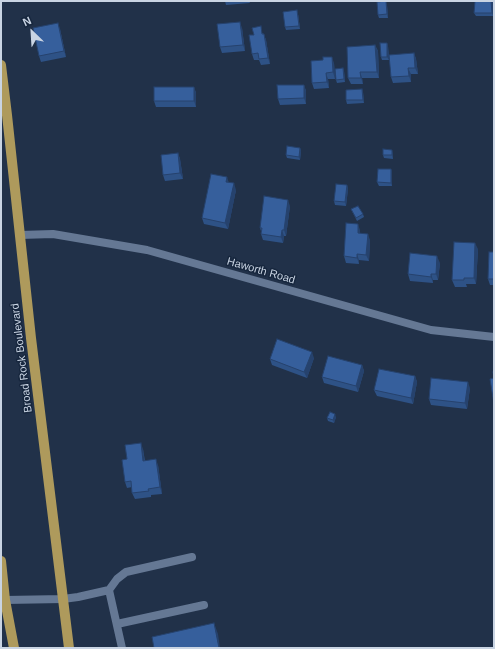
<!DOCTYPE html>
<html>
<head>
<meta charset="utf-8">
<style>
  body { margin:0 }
  #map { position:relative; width:495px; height:649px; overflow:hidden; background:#213149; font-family:Arial,sans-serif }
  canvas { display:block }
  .frame { position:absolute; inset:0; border:2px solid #c9d4e3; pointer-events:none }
  .north { position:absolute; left:12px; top:12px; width:40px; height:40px; -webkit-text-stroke:3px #17273e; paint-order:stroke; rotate:335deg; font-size:11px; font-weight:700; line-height:16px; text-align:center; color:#c9d4e3 }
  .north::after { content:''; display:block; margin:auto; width:14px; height:18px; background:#c9d4e3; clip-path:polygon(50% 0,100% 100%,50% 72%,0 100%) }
</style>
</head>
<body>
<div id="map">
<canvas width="495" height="649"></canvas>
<div class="frame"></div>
<div class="north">N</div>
</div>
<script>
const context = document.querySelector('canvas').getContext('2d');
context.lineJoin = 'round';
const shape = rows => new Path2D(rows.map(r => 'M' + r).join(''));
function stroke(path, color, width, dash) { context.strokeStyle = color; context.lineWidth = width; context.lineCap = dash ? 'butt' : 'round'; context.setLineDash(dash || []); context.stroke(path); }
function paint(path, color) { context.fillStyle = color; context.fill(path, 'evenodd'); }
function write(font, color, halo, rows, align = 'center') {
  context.font = font + ' Arial,sans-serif'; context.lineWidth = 3; context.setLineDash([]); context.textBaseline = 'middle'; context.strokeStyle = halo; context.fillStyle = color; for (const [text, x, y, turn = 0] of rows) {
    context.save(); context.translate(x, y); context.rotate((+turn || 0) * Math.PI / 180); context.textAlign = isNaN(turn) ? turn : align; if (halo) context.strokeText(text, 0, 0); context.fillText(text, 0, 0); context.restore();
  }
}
const lane = shape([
  [109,590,117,579,126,572,192,557],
  [5,600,63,599,78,597,109,590,122,648],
  [117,624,204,605]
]);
const street = shape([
  [20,235,53,234,147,250,431,330,494,337]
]);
const primary = shape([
  [1,65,7,115,31,338,69,648],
  [1,561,5,600,14,648]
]);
const wall = shape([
  [225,1,249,1,250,3,226,5],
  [493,1,493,16,476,16,474,13],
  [387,5,388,18,379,18,378,15],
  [298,14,300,29,286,30,285,27],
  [242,28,245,51,222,53,220,47],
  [60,29,66,57,41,62,39,56],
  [263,33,266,40,270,64,261,65,259,60,254,60,252,54,254,35],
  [387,43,388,46,389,60,382,60,381,57],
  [375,45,378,51,379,78,362,78,363,84,351,84,348,78],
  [414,53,416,59,418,74,411,74,411,82,393,83,391,77],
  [334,63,335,79,328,79,329,88,314,89,312,83],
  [343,68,344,71,345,82,337,83,336,80],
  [304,85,306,91,306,104,280,105,278,99],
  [194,87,196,93,196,107,156,107,154,101],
  [362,89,363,92,364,103,347,104,346,100],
  [300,148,301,151,300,160,287,158,286,155],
  [178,153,180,159,183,179,165,181,163,175],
  [393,153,393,159,384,158,383,155],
  [391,169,392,172,392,186,379,186,377,182],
  [347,185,348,189,346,206,335,205,334,201],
  [236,190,228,229,204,224,202,218],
  [290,206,286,236,284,236,283,243,263,240,261,234,261,231,260,228],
  [351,209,363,214,364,217,357,221],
  [360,230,360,234,370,240,369,261,359,260,359,264,346,263,344,256],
  [478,249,476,284,466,284,467,287,455,287,452,280],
  [494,252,494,285,490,285,488,279],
  [440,263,438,280,433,280,433,283,410,281,408,274],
  [314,358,307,378,272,365,270,359],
  [362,365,364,371,358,392,324,383,322,377],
  [415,376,417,382,413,404,377,396,374,390],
  [470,388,467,409,431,405,429,399],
  [336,417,334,423,328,421,327,418],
  [143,449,145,461,158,465,162,494,151,495,151,497,135,499,132,493,132,487,127,488,125,482,127,459]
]);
const shadedWall = shape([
  [386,1,387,5,388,18,387,14],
  [491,1,493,1,493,16,492,13],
  [297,10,298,14,300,29,299,26],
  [240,22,242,28,245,51,243,45],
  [58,23,60,29,66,57,64,51],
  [264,34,266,40,270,64,268,58],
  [387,43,388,46,389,60,387,57],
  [375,45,378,51,379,78,377,72],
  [414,53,416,59,418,74,415,68],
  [332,57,334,63,335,79,333,72],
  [343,68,344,71,345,82,344,79],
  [408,68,411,74,411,82,409,76],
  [360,72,362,78,363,84,361,78],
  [326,73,328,79,329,88,327,82],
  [304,85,306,91,306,104,304,98],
  [194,87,196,93,196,107,194,101],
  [362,89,363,92,364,103,363,100],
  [300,148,301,151,300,160,299,157],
  [392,150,393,153,393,159,392,155],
  [178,153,180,159,183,179,180,173],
  [391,169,392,172,392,186,391,183],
  [227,177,229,183,226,182],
  [234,183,236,190,228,229,225,223],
  [347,185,348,189,346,206,345,202],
  [288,200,290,206,286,236,284,230],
  [358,224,360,230,360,240,358,233],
  [282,230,284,236,283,243,281,237],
  [368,234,370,240,369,261,366,255],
  [475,243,478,249,476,284,474,278],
  [357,254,359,260,359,264,357,258],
  [437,256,440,263,438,280,436,274],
  [431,274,433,280,433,283,431,277],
  [312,352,314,358,307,378,304,372],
  [362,365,364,371,358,392,356,386],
  [415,376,417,382,413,404,411,398],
  [468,382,470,388,467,409,465,403],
  [335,414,336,417,334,423,333,420],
  [141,443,143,449,145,467,143,461],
  [156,459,158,465,162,494,160,487],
  [214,623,218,634,220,648,219,648]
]);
const building = shape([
  [386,1,387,14,378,15,377,2,386,1],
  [475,1,491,1,492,13,474,13,475,1],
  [297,10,299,26,285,27,283,12,297,10],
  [240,22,243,45,220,47,217,24,240,22],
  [58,23,64,51,39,56,33,28,58,23],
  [261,26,262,34,264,34,268,58,259,59,258,53,252,54,249,35,254,35,252,28,261,26],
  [380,43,387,43,387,57,381,57,380,43],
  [375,45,377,72,360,72,361,78,348,78,347,47,375,45],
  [414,53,415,68,408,68,409,76,391,77,389,55,414,53],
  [323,57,332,57,333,72,326,73,327,82,312,83,311,61,323,60,323,57],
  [343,68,344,79,336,80,335,69,343,68],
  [277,85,304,85,304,98,278,99,277,85],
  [154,87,194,87,194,101,154,101,154,87],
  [362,89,363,100,346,100,346,90,362,89],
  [287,146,300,148,299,157,286,155,287,146],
  [383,149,392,150,392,155,383,155,383,149],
  [178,153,180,173,163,175,161,155,178,153],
  [378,169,391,169,391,183,377,182,378,169],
  [211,174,227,177,226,182,234,183,225,223,202,218,211,174],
  [336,184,347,185,345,202,334,201,336,184],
  [264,196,288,200,284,230,282,230,281,237,261,234,262,228,260,228,264,196],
  [358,206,363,214,356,218,351,209,358,206],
  [346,223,358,224,358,233,368,234,366,255,357,254,357,258,344,256,346,223],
  [454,242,475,243,474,278,464,278,464,280,452,280,454,242],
  [489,252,494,252,494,279,488,279,489,252],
  [410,253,437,256,436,274,431,274,431,277,408,274,410,253],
  [277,339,312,352,304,372,270,359,277,339],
  [328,356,362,365,356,386,322,377,328,356],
  [379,369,415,376,411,398,374,390,379,369],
  [493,372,494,372,494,404,490,379,494,378,493,372],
  [431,378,468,382,465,403,429,399,431,378],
  [330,412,335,414,333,420,327,418,330,412],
  [141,443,143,461,156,459,160,487,148,489,149,491,132,493,131,481,125,482,122,460,127,459,125,445,141,443],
  [214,623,219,648,154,648,152,637,214,623]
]);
const streetNames = [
  ["Haworth Road",261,271,16],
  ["Broad Rock Boulevard",22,358,-97]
];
stroke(lane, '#657894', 8);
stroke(street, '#657894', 8);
stroke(primary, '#ae9a5c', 10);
paint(wall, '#2e5286');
paint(shadedWall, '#26426d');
paint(building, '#365f9c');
stroke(building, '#26426d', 1);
write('11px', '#c9d4e3', '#17273e', streetNames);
</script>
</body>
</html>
